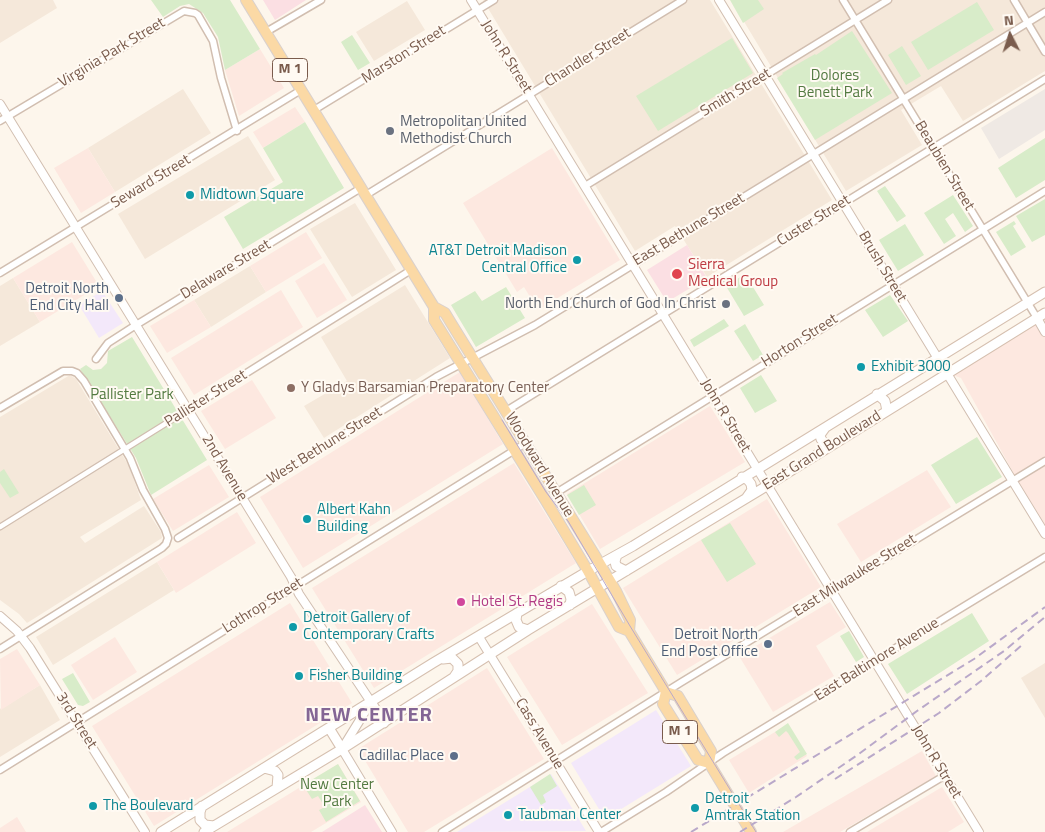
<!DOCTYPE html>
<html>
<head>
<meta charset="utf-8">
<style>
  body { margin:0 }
  #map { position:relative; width:1045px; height:832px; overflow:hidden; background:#fdf6ec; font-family:"Titillium Web",sans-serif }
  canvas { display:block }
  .north { position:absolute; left:985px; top:10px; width:50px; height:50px; -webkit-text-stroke:4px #fffaf3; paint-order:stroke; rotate:355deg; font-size:14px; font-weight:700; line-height:20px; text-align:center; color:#7a5c4d }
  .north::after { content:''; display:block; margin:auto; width:18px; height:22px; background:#7a5c4d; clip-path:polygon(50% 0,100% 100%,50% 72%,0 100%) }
</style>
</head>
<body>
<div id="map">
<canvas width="1045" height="832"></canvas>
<div class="north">N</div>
</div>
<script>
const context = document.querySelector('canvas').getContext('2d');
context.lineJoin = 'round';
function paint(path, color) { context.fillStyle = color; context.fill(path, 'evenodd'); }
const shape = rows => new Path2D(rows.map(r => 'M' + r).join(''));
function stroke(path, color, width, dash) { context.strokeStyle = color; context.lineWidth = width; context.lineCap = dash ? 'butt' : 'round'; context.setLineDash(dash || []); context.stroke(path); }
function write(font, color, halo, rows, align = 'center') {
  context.font = font + ' "Titillium Web",sans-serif'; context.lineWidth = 4; context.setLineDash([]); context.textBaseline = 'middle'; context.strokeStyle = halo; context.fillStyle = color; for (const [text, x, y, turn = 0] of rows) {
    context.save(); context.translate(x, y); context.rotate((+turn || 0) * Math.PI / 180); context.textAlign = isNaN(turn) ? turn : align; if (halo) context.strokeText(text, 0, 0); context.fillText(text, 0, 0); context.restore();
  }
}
const residential = shape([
  [0,0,53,0,57,8,0,43],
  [483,0,710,0,832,200,707,277,675,226,635,251],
  [731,0,1045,0,1045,71,963,121,941,86,901,110,922,145,846,191],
  [407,1,425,30,374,61,356,32],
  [183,89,211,133,115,192,88,148],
  [248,136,275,180,145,259,118,214],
  [355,203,396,270,352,297,310,229],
  [250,266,266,292,211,327,194,300],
  [13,278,40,322,0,346,0,286],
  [405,285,450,358,324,438,304,406,347,381,321,337],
  [70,375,76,379,129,466,141,500,80,537,85,543,144,506,161,532,162,538,27,623,19,614,0,600,0,417],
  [157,562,174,590,53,665,36,637],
  [1045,663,1045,718,1021,678],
  [40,685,60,720,0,757,0,708,1,709]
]);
const commercial = shape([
  [260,49,284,88,239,116,225,70],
  [295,107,305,122,263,148,253,132],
  [88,148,115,192,81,213,54,168],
  [552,148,620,260,538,310,524,287,517,292,463,203],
  [306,232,322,258,266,292,250,266],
  [72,242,99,286,40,322,13,278],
  [324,263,347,300,317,318,295,281],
  [281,290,303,327,194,395,171,358],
  [194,300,211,327,167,353,150,326],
  [1045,315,1045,530,961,378,947,373],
  [460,372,503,444,303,568,260,497],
  [252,380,276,418,225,449,201,411],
  [710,406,745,462,600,549,567,494],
  [514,463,576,563,374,688,312,588],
  [209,465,229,497,173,531,153,499],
  [927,470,951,507,861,562,837,524],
  [767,499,821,587,677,675,623,588],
  [237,512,256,543,176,593,157,562],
  [830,602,846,627,816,646,834,676,773,712,739,656],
  [290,603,352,703,154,826,92,726],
  [592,604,648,693,562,745,507,657],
  [115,637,137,672,93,700,71,665],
  [17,649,40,685,1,710,0,659],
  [487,668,544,759,424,832,408,832,358,749],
  [788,724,807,756,749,793,729,760],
  [922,751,936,776,840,832,783,832],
  [338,764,361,802,311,832,227,832],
  [942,787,964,822,948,832,867,832],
  [17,817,26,832,0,832,0,828]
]);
const industrial = shape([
  [1045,89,1045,130,999,159,981,128]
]);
const education = shape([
  [102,291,123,323,99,338,79,305],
  [656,710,691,766,605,819,571,763],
  [551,774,586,831,457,832]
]);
const medical = shape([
  [263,0,306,0,275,20],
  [687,245,707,278,667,302,647,270],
  [365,805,382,832,322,832]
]);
const green = shape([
  [151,0,230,0,260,49,225,70,218,37,203,13,189,4,180,6,163,17],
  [730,0,758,0,764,9,743,23],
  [977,2,994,30,928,70,911,42],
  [852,31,892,93,815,140,777,78,783,74,782,73,815,54,816,55],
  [352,35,370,63,358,70,341,42],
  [732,38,753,73,658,131,636,96],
  [902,46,921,76,906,85,888,55],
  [305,122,344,188,243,249,224,217,283,182,263,148],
  [1045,138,1045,180,1016,198,998,168],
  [885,186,906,216,897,222,877,191],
  [953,195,973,226,965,232,953,213,945,219,956,236,944,244,924,213],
  [1045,199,1045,235,1032,242,1016,216],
  [1014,221,1016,224,1013,226,1026,247,1011,256,996,232],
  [905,224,924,255,898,271,879,240],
  [745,274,764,305,744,316,726,286],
  [506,287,525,318,476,347,451,305,475,291,482,301],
  [890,295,908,321,883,337,865,310],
  [724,319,729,326,694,347,690,340],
  [745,324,763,355,753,361,734,331],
  [132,337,207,460,151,495,136,458,80,369,86,365,93,370,101,369,107,363,108,351],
  [761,375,777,401,755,413,740,388],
  [977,437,1002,477,956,504,931,465],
  [4,469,19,493,10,498,0,483,0,472],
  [584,485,596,505,579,515,567,495],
  [730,523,756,564,727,582,701,540],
  [972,613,989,641,907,694,888,664],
  [849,631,864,657,856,662,840,636],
  [73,673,90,702,83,706,78,705,62,679],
  [788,723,807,754,797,760,794,757,800,752,788,733,786,731,779,737,775,732],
  [338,764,360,801,326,822,319,810,325,807,318,796,312,799,303,785],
  [550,774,557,786,543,795,546,802,541,805,530,787]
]);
const pedestrian = shape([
  [0,527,189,409]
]);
const minor = shape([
  [843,0,1037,318],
  [1014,0,1045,52],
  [266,32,321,0],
  [314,110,494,0],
  [0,121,184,11,195,13,198,15,213,41,221,78,237,131],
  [585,186,888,0],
  [366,195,683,0],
  [0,273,301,90],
  [96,359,108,343,136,325,361,188],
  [0,408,63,371,72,371,77,373,84,381,130,458,143,490,165,529,168,538,166,544,162,548,0,649],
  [189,409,411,270],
  [506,411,1045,79],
  [556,493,1045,191],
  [178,538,436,377,535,325,1045,12],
  [0,770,526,443],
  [442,832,680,683,1045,461],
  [601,832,666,792,723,753,1045,557],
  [850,832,944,776]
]);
const tertiary = shape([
  [471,0,979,832],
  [719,0,1045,534],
  [0,104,291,577,299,594,371,702,342,749,392,832],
  [1037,318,1045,332],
  [0,616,17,631,30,648,145,832],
  [479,637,599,832]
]);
const secondary = shape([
  [877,394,885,401,887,411],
  [825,428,820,435,821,439,826,445,831,446],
  [742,477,748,480,751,484,752,490,747,497],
  [617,555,615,561,616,566,626,571],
  [561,586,569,592,571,599,570,605],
  [517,613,516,620,519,627,528,630],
  [443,659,452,658,458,664,458,671,454,677],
  [371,702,384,723],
  [329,728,342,749],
  [264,768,275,771,278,775,277,788],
  [202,806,200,812,200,820,205,825,214,826],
  [161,832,433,663,588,571,633,546,1045,292],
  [204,832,342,749,528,630,760,490,1045,313]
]);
const primary = shape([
  [246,0,434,307,434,320,546,501,588,571,619,627,629,631,666,692,678,696,711,751,709,763,751,832],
  [434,307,445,313,451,323,594,554,616,591,630,620,629,631],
  [666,692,663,704,698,760,709,763]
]);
const tram = shape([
  [502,420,546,492,568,521,630,626,756,832]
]);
const rail = shape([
  [835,779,939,713,981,681,1022,645],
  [691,832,974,659,1045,607],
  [740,832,796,797,856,756,917,711,1004,651,1045,617]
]);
const markers = [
  [390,131,5,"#6b7280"],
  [190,195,5,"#0f9aa8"],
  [577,260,5,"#0f9aa8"],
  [677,274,6,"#e0444e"],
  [119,298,5,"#5c6f8a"],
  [726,304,5,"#6b7280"],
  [861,367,5,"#0f9aa8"],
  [291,388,5,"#8d6e63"],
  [307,519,5,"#0f9aa8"],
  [461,602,5,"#d1479c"],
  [293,627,5,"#0f9aa8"],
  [768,644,5,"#5c6f8a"],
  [299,676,5,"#0f9aa8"],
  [454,756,5,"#5c6f8a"],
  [93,806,5,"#0f9aa8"],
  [695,808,5,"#0f9aa8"],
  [508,815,5,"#0f9aa8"]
];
const shields = [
  [290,70,35],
  [680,732,35]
];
const shieldNames = [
  ["M 1",290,70],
  ["M 1",680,732]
];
const streetNames = [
  ["Virginia Park Street",112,53,-31],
  ["Marston Street",404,55,-32],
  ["John R Street",506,57,58],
  ["Chandler Street",588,58,-32],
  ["Smith Street",736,93,-31],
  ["Beaubien Street",944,166,59],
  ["Seward Street",151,182,-31],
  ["Custer Street",814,221,-32],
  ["East Bethune Street",689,230,-31],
  ["Brush Street",882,267,59],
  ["Delaware Street",226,270,-31],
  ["Horton Street",800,341,-32],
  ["Pallister Street",206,399,-32],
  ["John R Street",725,416,59],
  ["West Bethune Street",325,446,-32],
  ["East Grand Boulevard",822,451,-32],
  ["Woodward Avenue",539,465,59],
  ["2nd Avenue",224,468,59],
  ["East Milwaukee Street",855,576,-32],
  ["Lothrop Street",263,606,-32],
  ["East Baltimore Avenue",877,660,-32],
  ["3rd Street",76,721,58],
  ["Cass Avenue",539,734,59],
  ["John R Street",936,762,59]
];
const parkNames = [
  ["Dolores",835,76],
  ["Benett Park",835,93],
  ["Pallister Park",132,395],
  ["New Center",337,785],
  ["Park",337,802]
];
const worshipNames = [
  ["Metropolitan United",400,122],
  ["Methodist Church",400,139],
  ["North End Church of God In Christ",716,304,"right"]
];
const cultureNames = [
  ["Midtown Square",200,195],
  ["AT&T Detroit Madison",567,251,"right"],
  ["Central Office",567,268,"right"],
  ["Exhibit 3000",871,367],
  ["Albert Kahn",317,510],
  ["Building",317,527],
  ["Detroit Gallery of",303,618],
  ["Contemporary Crafts",303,635],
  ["Fisher Building",309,676],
  ["Detroit",705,799],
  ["Amtrak Station",705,816],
  ["The Boulevard",103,806],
  ["Taubman Center",518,815]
];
const healthNames = [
  ["Sierra",688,265],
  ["Medical Group",688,282]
];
const serviceNames = [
  ["Detroit North",109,289],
  ["End City Hall",109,306],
  ["Detroit North",758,635],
  ["End Post Office",758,652],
  ["Cadillac Place",444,756]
];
const educationNames = [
  ["Y Gladys Barsamian Preparatory Center",301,388]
];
const hotelNames = [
  ["Hotel St. Regis",471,602]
];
const districtNames = [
  ["NEW CENTER",369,716]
];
paint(residential, '#f5e8da');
paint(commercial, '#fde8e0');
paint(industrial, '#efe9e4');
paint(education, '#f3e8fa');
paint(medical, '#fbdfe3');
paint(green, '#d8ecc9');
stroke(pedestrian, '#d1beb0', 7);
stroke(minor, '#d1beb0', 9);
stroke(tertiary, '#d1beb0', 10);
stroke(secondary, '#d6c0b0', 11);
stroke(primary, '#dad1cd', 12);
stroke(pedestrian, '#fff', 4.5);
stroke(minor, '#fff', 6);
stroke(tertiary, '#fff', 8);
stroke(secondary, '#fff', 9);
stroke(primary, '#fbd9a5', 10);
stroke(tram, '#b9a8c9', 1);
stroke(rail, '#b9a8c9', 2, [8, 5]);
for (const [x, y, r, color] of markers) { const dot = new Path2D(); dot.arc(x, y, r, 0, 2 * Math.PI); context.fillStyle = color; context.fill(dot); stroke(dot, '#fffaf3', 2); }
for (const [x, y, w] of shields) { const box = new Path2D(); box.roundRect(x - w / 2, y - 11.5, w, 23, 4); context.fillStyle = '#fffaf3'; context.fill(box); stroke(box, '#7a5c4d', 1); }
write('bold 14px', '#7a5c4d', null, shieldNames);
write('15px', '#7a5c4d', '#fffaf3', streetNames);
write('15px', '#537a41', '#fffaf3', parkNames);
write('15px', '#5b616d', '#fffaf3', worshipNames, 'left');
write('15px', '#0d838f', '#fffaf3', cultureNames, 'left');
write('15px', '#be3a42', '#fffaf3', healthNames, 'left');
write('15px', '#4e5e75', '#fffaf3', serviceNames, 'right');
write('15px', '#785e54', '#fffaf3', educationNames, 'left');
write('15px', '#b23c85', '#fffaf3', hotelNames, 'left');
context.letterSpacing = '1px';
write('bold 20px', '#846695', '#fffaf3', districtNames);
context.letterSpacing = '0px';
</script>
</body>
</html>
